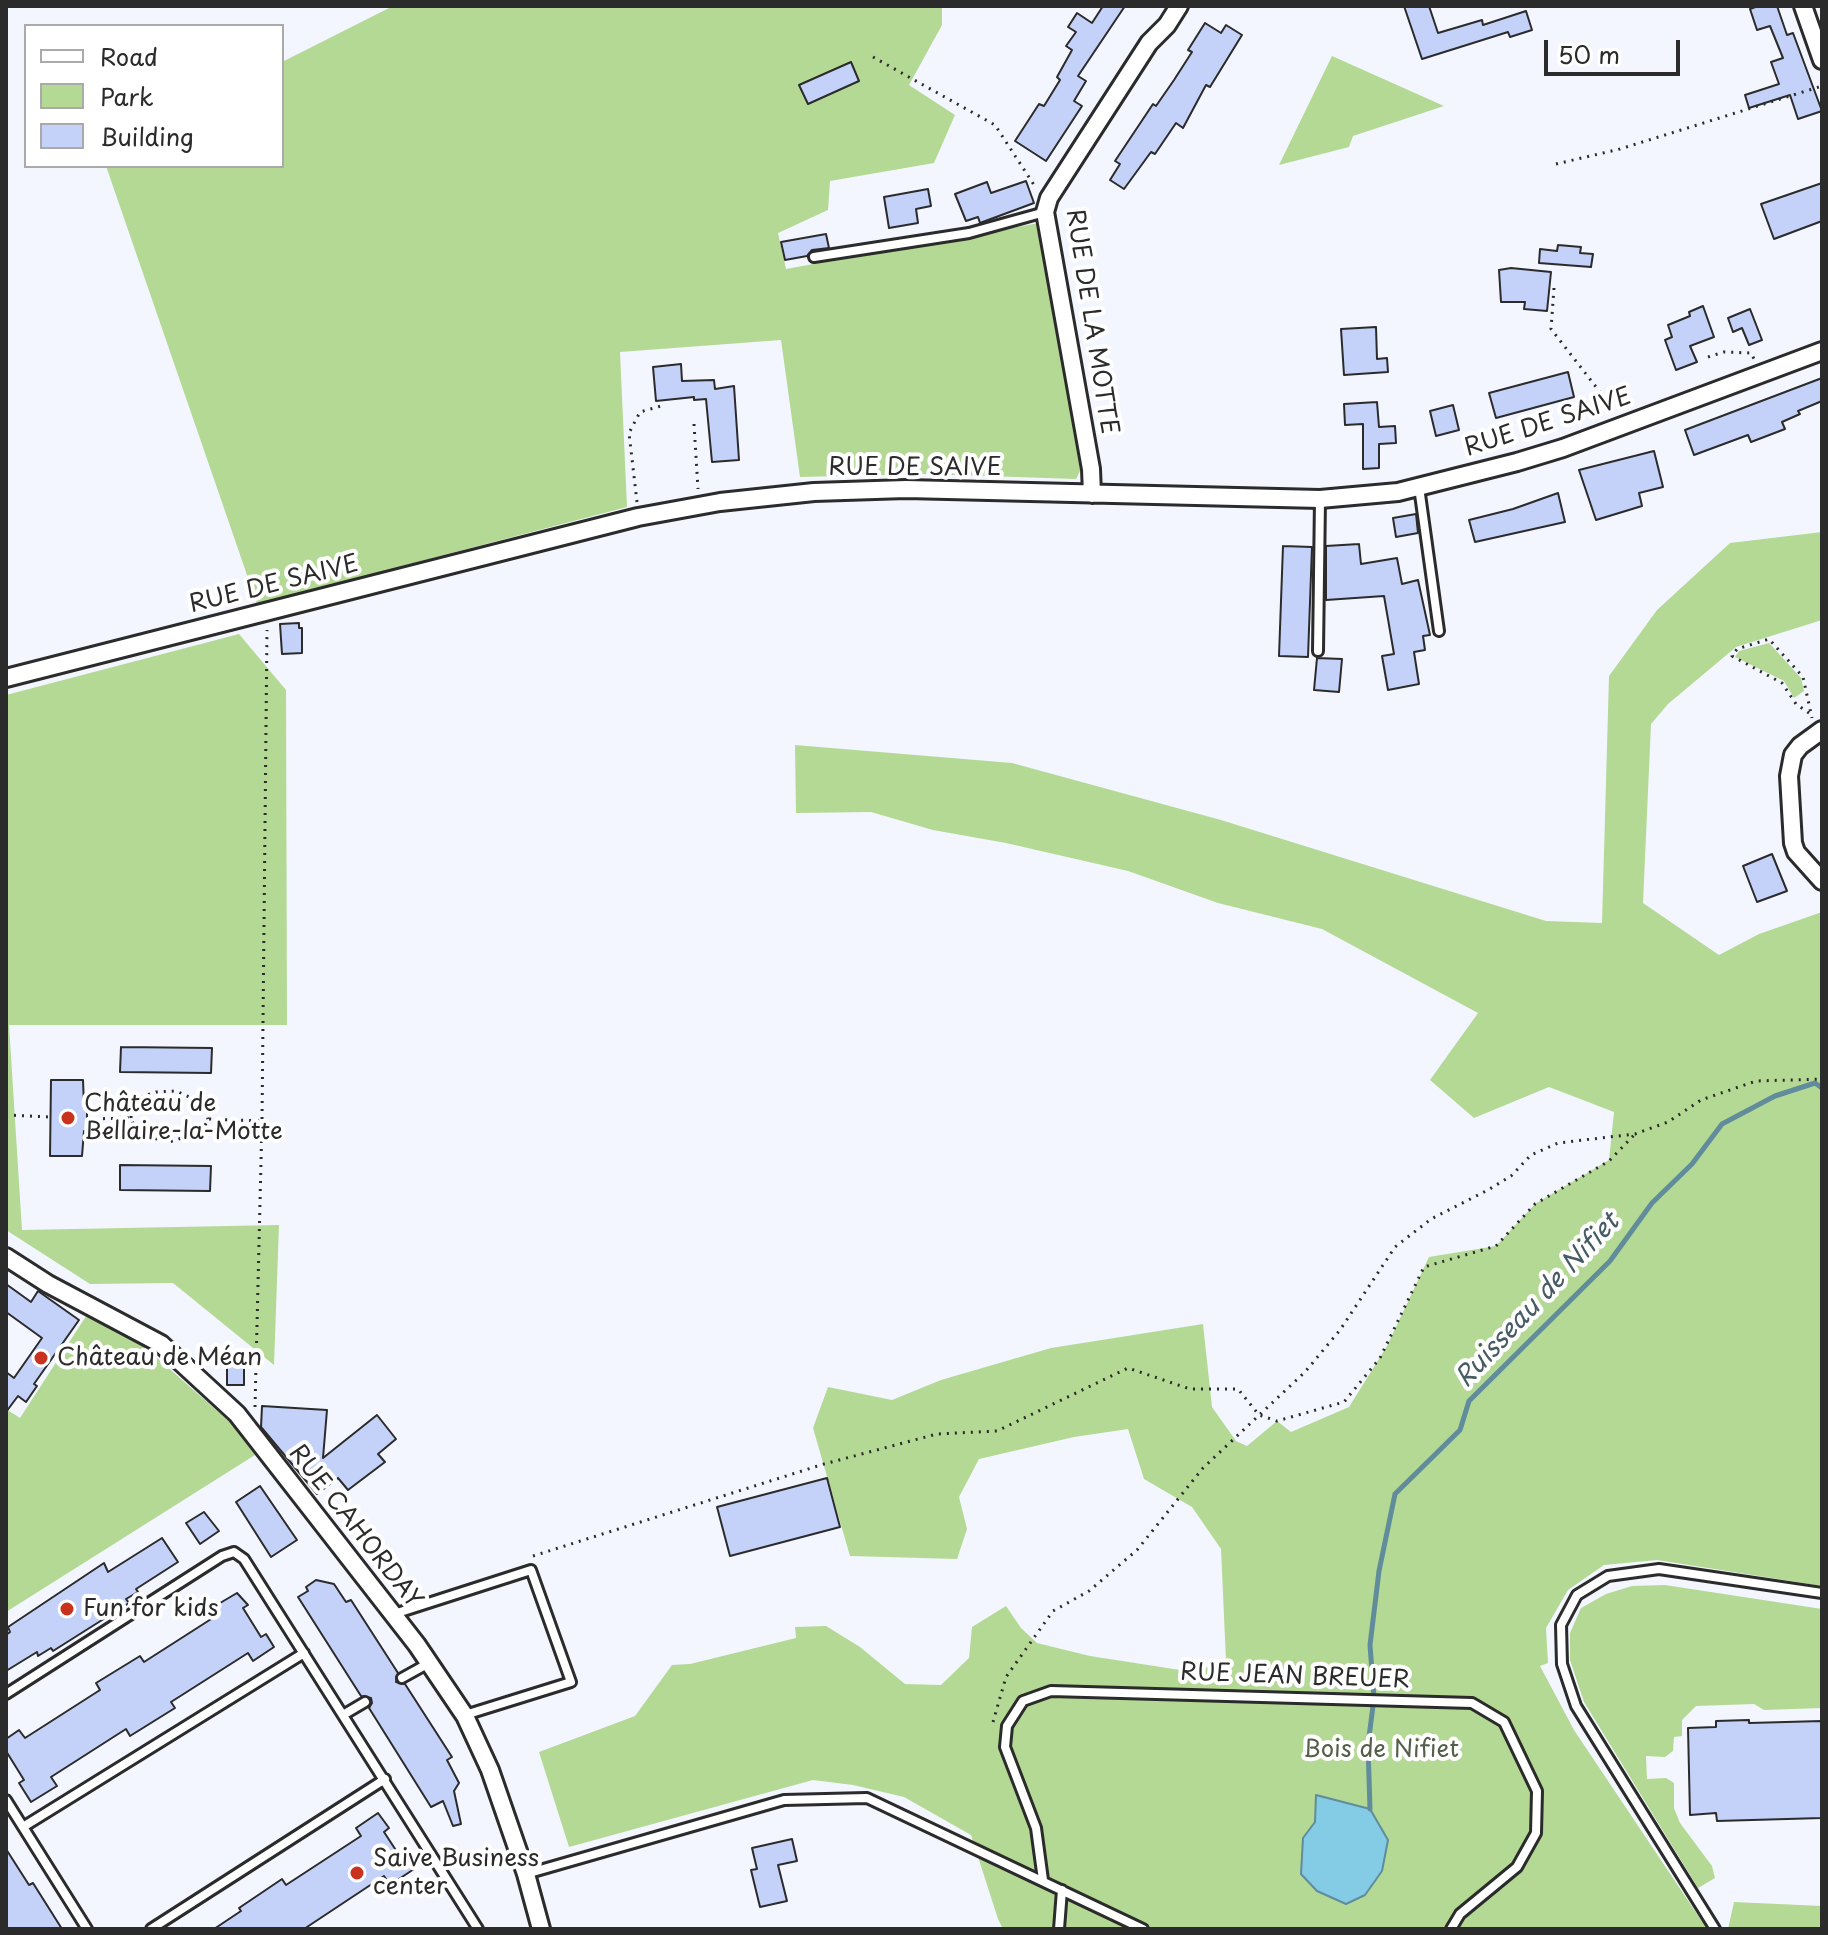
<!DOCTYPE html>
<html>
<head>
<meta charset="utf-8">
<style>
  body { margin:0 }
  #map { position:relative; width:1828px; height:1935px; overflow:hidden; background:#f3f6fe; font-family:"Playpen Sans",sans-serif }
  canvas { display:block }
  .frame { position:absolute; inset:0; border:8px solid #2b2b2b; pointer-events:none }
  .legend { position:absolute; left:24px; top:24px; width:260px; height:144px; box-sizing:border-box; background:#fff; border:2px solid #aaa; margin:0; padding:10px 14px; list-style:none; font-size:24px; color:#2b2b2b }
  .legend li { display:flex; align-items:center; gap:16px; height:40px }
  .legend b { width:40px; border:2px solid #aaa }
  .scale { position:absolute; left:1544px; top:40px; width:136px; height:36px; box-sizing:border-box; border:4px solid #2b2b2b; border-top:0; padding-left:10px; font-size:24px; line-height:28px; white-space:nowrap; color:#2b2b2b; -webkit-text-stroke:6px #fff; paint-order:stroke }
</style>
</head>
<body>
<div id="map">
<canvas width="1828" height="1935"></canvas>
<div class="frame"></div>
<ul class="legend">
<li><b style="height:10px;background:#fff"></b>Road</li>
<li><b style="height:22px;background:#b4d994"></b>Park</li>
<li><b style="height:22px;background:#c4d1f8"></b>Building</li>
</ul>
<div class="scale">50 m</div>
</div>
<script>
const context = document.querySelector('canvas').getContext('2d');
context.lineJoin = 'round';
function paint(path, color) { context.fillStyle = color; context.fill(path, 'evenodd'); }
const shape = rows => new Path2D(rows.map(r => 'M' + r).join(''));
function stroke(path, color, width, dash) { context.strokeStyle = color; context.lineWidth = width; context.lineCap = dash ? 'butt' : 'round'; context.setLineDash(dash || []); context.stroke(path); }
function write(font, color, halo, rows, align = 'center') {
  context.font = font + ' "Playpen Sans",sans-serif'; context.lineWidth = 8; context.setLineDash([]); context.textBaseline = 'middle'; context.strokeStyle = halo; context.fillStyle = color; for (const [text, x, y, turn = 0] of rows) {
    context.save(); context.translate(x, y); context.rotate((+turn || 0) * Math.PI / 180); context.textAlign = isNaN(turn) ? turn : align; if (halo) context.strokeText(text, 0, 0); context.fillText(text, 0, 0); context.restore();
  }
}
const green = shape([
  [393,6,942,6,942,25,909,85,955,115,934,163,830,181,828,210,778,233,786,269,1039,223,1081,469,1076,479,926,474,800,477,781,340,620,352,627,507,257,604,106,166,282,166,282,62],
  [1332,56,1444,106,1353,136,1349,147,1279,165],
  [1822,532,1822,620,1736,647,1668,704,1651,724,1643,903,1719,955,1759,934,1822,912,1822,1586,1657,1560,1604,1565,1568,1590,1546,1628,1548,1663,1540,1666,1574,1730,1707,1929,1003,1929,998,1919,971,1835,904,1797,853,1785,813,1780,569,1847,539,1752,635,1716,672,1665,690,1664,796,1638,795,1627,826,1626,860,1647,905,1684,941,1685,969,1658,972,1627,1006,1606,1021,1628,1037,1643,1090,1656,1193,1672,1226,1661,1221,1549,1192,1507,1144,1479,1128,1429,1074,1437,979,1459,959,1497,967,1529,957,1559,850,1556,813,1428,828,1387,892,1400,941,1380,1051,1348,1203,1324,1212,1407,1236,1441,1247,1446,1277,1421,1291,1432,1349,1407,1387,1346,1429,1257,1496,1246,1535,1204,1609,1160,1614,1112,1549,1087,1474,1118,1430,1080,1478,1013,1322,929,1218,903,1128,871,1006,843,933,830,871,812,796,813,795,745,1012,763,1221,820,1546,921,1602,923,1609,676,1657,610,1730,543],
  [239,634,286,690,287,1025,9,1025,22,1230,279,1225,274,1365,173,1283,90,1284,6,1230,6,695],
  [1769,643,1801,678,1804,691,1794,698,1784,681,1735,657,1739,651],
  [90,1310,147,1349,231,1423,255,1455,6,1612,6,1409,20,1418],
  [1665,1585,1822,1609,1822,1708,1764,1710,1754,1704,1696,1706,1682,1720,1682,1736,1674,1737,1673,1751,1665,1757,1646,1756,1647,1779,1666,1778,1674,1783,1674,1808,1680,1823,1712,1866,1715,1878,1698,1888,1584,1702,1570,1660,1570,1633,1581,1608,1606,1594,1632,1586],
  [1734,1902,1822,1906,1822,1929,1728,1929]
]);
const water = shape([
  [1316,1795,1370,1809,1388,1840,1382,1871,1365,1895,1346,1904,1317,1891,1301,1874,1303,1838,1315,1822,1316,1795]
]);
const stream = shape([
  [1370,1809,1368,1745,1374,1698,1370,1645,1379,1571,1395,1494,1460,1430,1469,1401,1610,1261,1652,1203,1692,1164,1722,1124,1775,1096,1815,1083,1822,1088]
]);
const building = shape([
  [1103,6,1125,6,1078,76,1086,81,1074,101,1082,106,1046,161,1015,141,1039,104,1044,106,1060,80,1057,77,1072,50,1066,46,1076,32,1068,27,1077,13,1092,23,1103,6],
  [1404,6,1429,6,1438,33,1482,20,1483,25,1526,11,1532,30,1510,37,1508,32,1422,59,1404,6],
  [1758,6,1777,6,1787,35,1793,33,1822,111,1798,119,1790,95,1749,108,1745,95,1779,84,1771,62,1783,58,1770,26,1757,30,1750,9,1758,6],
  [1205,23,1221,33,1226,25,1242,35,1210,87,1206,85,1183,128,1176,123,1155,154,1151,152,1124,189,1110,180,1120,164,1115,161,1153,104,1156,106,1174,80,1192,52,1188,50,1205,23],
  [851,62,859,81,808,104,799,85,851,62],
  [1026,181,1034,203,980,223,978,217,966,221,955,194,987,182,991,193,1026,181],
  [1822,183,1822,221,1774,239,1761,204,1822,183],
  [928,189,931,206,916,209,918,223,889,228,884,197,928,189],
  [826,234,829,248,812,250,807,256,785,260,781,242,826,234],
  [1558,245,1581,247,1580,253,1593,254,1591,267,1539,263,1540,249,1557,251,1558,245],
  [1511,268,1551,272,1547,311,1524,309,1525,302,1501,302,1499,270,1511,268],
  [1703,306,1714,337,1690,346,1697,362,1676,370,1665,340,1672,337,1668,325,1690,316,1689,312,1703,306],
  [1750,309,1762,340,1749,345,1742,328,1733,332,1728,318,1750,309],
  [1376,327,1377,359,1387,358,1388,372,1344,375,1341,329,1376,327],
  [681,364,682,381,714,380,715,389,734,386,739,460,712,462,706,399,694,400,694,397,656,401,653,367,681,364],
  [1568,372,1574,397,1496,418,1489,393,1568,372],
  [1822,378,1822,401,1798,411,1800,414,1782,422,1785,429,1751,442,1748,435,1694,455,1685,430,1822,378],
  [1377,402,1379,427,1395,426,1396,443,1379,444,1379,468,1363,469,1363,424,1345,425,1344,404,1377,402],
  [1453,405,1459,430,1436,436,1430,411,1453,405],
  [1654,451,1663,487,1639,493,1642,506,1596,520,1579,470,1654,451],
  [1558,493,1565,522,1475,542,1469,520,1513,509,1558,493],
  [1416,514,1418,533,1396,537,1393,518,1416,514],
  [1359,544,1361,564,1397,558,1402,584,1418,580,1430,635,1423,636,1425,650,1414,652,1419,684,1388,690,1382,656,1394,654,1384,596,1326,600,1326,546,1359,544],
  [1283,546,1312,547,1308,657,1279,656,1283,546],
  [299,623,299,628,302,628,302,653,282,654,280,624,299,623],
  [1317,658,1342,659,1339,692,1314,690,1317,658],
  [1772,854,1787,891,1757,902,1743,866,1772,854],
  [121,1047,212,1048,211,1073,120,1072,121,1047],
  [51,1080,83,1080,84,1106,87,1106,87,1132,84,1131,82,1156,50,1156,51,1080],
  [120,1165,211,1166,210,1191,120,1190,120,1165],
  [6,1284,31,1302,38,1291,79,1320,34,1384,37,1386,26,1402,18,1396,6,1412,6,1372,14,1378,42,1338,6,1312,6,1284],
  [227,1356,244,1356,244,1385,227,1385,227,1356],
  [262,1406,327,1410,323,1458,377,1415,396,1439,378,1454,385,1462,348,1490,338,1478,317,1494,261,1427,262,1406],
  [827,1478,840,1527,730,1556,717,1507,827,1478],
  [260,1486,297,1540,271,1557,236,1502,260,1486],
  [204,1512,219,1531,200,1544,186,1523,204,1512],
  [162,1538,178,1562,136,1589,138,1592,126,1599,129,1603,53,1651,51,1648,38,1656,37,1652,6,1671,6,1635,10,1632,8,1627,104,1563,108,1572,162,1538],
  [316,1580,334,1584,346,1602,351,1600,398,1673,396,1682,405,1684,452,1757,447,1760,459,1783,454,1791,461,1824,453,1826,443,1801,431,1807,369,1708,372,1703,371,1698,361,1696,298,1597,308,1591,306,1587,316,1580],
  [237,1593,248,1605,243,1608,261,1637,266,1634,274,1647,253,1661,248,1653,171,1702,175,1708,130,1736,126,1729,51,1777,57,1786,31,1802,19,1783,24,1780,6,1751,6,1739,19,1730,25,1738,100,1690,96,1683,140,1656,144,1662,219,1614,215,1606,237,1593],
  [1749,1720,1749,1723,1822,1721,1822,1818,1717,1821,1716,1813,1690,1815,1688,1728,1716,1727,1716,1721,1749,1720],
  [378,1813,389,1828,384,1832,401,1858,405,1855,414,1869,390,1885,384,1876,304,1929,214,1929,241,1911,239,1908,282,1879,286,1885,361,1836,356,1828,378,1813],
  [792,1839,797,1861,778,1865,787,1901,760,1907,751,1870,757,1869,752,1848,792,1839],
  [6,1849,29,1885,33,1883,62,1929,6,1929,6,1849]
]);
const path = shape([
  [873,57,995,125,1036,188],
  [1556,164,1620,149,1822,86],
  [1554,288,1551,329,1614,410],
  [1708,357,1724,352,1751,353,1754,359],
  [694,424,698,489],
  [637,502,629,433,640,412,661,406],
  [1809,713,1796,704,1782,683,1732,656,1737,649,1769,639,1803,677,1812,718],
  [6,1115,49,1117],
  [131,1118,131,1110,141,1097,156,1092,176,1091,196,1100,204,1107,208,1119],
  [87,1119,131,1118,137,1134,169,1142,202,1132,208,1119,262,1121],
  [255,1407,262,1121,267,630],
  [533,1556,824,1464,937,1434,997,1431,1128,1368,1190,1389,1238,1389,1259,1415,1277,1421,1344,1402,1380,1358,1424,1267,1496,1246,1535,1204,1609,1161,1635,1134],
  [993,1722,1006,1677,1053,1611,1089,1591,1137,1550,1203,1468,1305,1372,1340,1330,1395,1247,1431,1219,1488,1190,1511,1176,1531,1155,1558,1143,1635,1134,1668,1122,1701,1100,1756,1081,1822,1079]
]);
const lane = shape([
  [814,257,969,233,1045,212],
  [1419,487,1439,631],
  [1318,651,1320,499],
  [394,1614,531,1570,571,1682,465,1715],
  [402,1678,429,1663],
  [6,1694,222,1556,234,1552,244,1559,478,1929],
  [343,1715,365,1702],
  [6,1800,87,1929],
  [23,1827,304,1653],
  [526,1874,784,1800,867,1798,1143,1929],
  [1043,1880,1036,1828,1005,1747,1007,1726,1023,1701,1051,1691,1472,1703,1504,1722,1537,1791,1536,1833,1517,1867,1460,1914,1451,1929],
  [151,1929,385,1779],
  [1059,1929,1062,1890],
  [1715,1929,1576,1706,1562,1664,1561,1625,1577,1595,1608,1576,1659,1569,1822,1593]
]);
const street = shape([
  [1803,6,1822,60],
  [1092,494,1091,469,1045,212,1049,198,1149,43,1167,25,1179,6],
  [6,678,638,517,720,502,814,492,906,489,1320,499,1398,492,1517,462,1563,448,1822,351],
  [1822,730,1800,746,1793,755,1789,776,1793,843,1796,852,1822,881],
  [6,1257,48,1284,161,1344,237,1414,417,1645,465,1716,490,1770,526,1874,541,1929]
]);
const markers = [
  [68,1118,8,"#c8321e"],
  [41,1358,8,"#c8321e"],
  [67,1609,8,"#c8321e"],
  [357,1873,8,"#c8321e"]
];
const streetNames = [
  ["RUE DE LA MOTTE",1091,322,81],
  ["RUE DE SAIVE",1548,423,-18],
  ["RUE DE SAIVE",915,468],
  ["RUE DE SAIVE",274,585,-14],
  ["RUE CAHORDAY",355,1527,52],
  ["RUE JEAN BREUER",1295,1677,2]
];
const poiNames = [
  ["Château de",84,1104],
  ["Bellaire-la-Motte",84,1132],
  ["Château de Méan",57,1358],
  ["Fun for kids",83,1609],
  ["Saive Business",373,1859],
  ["center",373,1887]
];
const parkNames = [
  ["Bois de Nifiet",1381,1750]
];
const waterNames = [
  ["Ruisseau de Nifiet",1538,1301,-47]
];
paint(green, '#b4d994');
paint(water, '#84cce5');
stroke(water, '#608c9b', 2);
stroke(stream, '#608c9b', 5);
paint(building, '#c4d1f8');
stroke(building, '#2b2b2b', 2);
stroke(lane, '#2b2b2b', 14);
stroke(street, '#2b2b2b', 22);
stroke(path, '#2b2b2b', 3, [2, 6]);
stroke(lane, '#fff', 8);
stroke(street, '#fff', 16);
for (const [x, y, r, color] of markers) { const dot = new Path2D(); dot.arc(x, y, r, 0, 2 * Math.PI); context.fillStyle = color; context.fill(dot); stroke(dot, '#fff', 3); }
write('24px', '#2b2b2b', '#fff', streetNames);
write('24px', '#2b2b2b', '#fff', poiNames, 'left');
write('24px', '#545f4a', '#fff', parkNames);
write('italic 26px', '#465b63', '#fff', waterNames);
</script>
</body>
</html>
